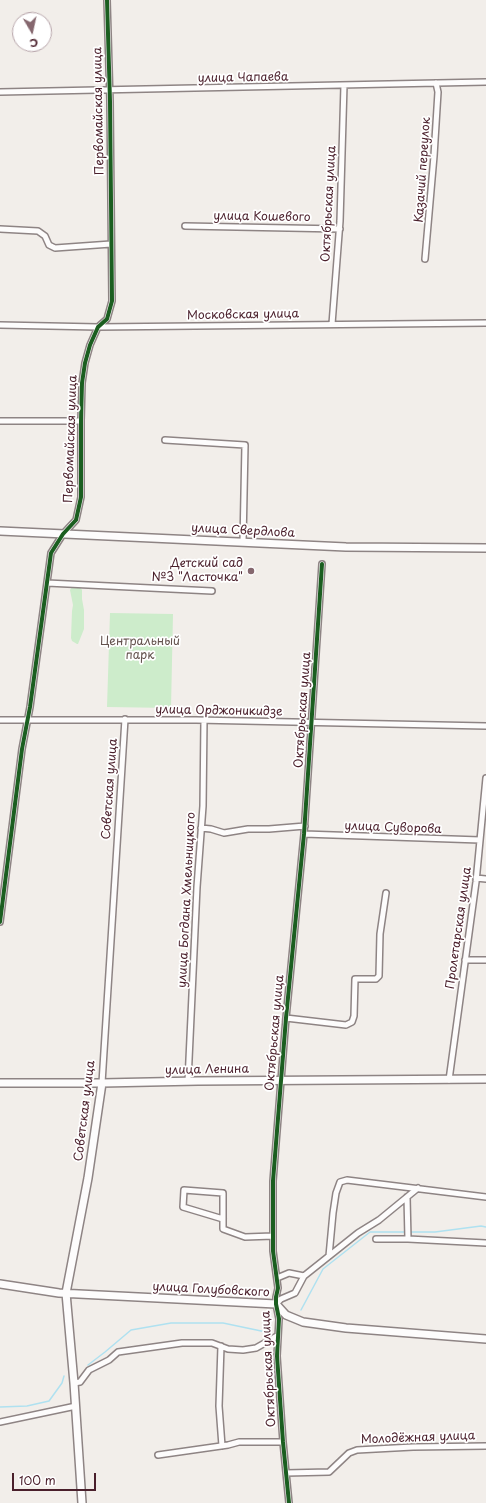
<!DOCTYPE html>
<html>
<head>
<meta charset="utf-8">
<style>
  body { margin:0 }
  #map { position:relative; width:486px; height:1503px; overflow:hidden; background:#f2eeea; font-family:"Playpen Sans",sans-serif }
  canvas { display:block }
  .north { position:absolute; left:12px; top:12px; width:40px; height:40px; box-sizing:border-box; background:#fff; border:1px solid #b7a5aa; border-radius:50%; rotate:171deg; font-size:11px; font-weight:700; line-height:16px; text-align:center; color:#4a1f2b }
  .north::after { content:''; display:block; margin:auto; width:14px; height:18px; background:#85676e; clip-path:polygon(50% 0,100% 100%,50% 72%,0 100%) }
  .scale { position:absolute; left:12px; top:1473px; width:84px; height:18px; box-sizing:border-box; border:2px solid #4a1f2b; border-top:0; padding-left:5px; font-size:12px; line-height:14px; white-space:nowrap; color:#4a1f2b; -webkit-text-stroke:3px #fff; paint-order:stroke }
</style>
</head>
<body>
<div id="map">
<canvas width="486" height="1503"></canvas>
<div class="north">С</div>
<div class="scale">100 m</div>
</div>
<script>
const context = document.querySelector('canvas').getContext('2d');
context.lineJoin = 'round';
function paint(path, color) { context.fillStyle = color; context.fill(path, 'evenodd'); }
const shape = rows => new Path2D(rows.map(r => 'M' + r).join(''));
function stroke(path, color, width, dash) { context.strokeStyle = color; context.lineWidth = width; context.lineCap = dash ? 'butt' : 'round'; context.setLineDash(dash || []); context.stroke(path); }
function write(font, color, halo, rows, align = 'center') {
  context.font = font + ' "Playpen Sans",sans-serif'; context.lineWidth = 3.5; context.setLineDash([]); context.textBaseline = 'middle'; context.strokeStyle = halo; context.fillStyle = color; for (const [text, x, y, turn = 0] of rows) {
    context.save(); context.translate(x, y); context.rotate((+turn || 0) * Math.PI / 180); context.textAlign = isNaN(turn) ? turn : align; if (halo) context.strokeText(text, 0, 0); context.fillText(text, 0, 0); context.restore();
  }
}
const green = shape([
  [75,586,80,587,82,590,82,599,84,610,84,629,78,644,77,644,72,641,71,638,72,611,73,605,70,590,72,587],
  [110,613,173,614,171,708,107,707]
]);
const stream = shape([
  [301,1310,323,1269,370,1232,435,1232,481,1226,486,1227],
  [88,1365,105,1352,131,1330,171,1323,223,1323,266,1332,271,1330],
  [0,1407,27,1406,49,1401,62,1383,64,1376]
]);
const street = shape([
  [0,92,486,82],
  [185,226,340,229],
  [0,229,38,231,45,236,49,245,55,248,111,244],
  [425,259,434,156,438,92,436,83],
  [332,324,340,221,344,85],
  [0,325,98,327,486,323],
  [0,421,81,421],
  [165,440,245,445,243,542],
  [47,583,212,591],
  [0,720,196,720,486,726],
  [201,828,211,829,224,833,248,829,269,829,305,826],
  [304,834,480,840],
  [476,878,486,879],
  [0,922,22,749,30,707,51,553,63,534,76,520,81,497,81,421,82,383,85,363,90,345,98,327,107,319,112,301,110,101,107,0],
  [465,960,486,960],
  [286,1018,346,1025,352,1022,354,1016,355,979,376,979,379,976,380,934,386,893],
  [449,1080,476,882,486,778],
  [188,1081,197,887,203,806,204,720],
  [102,1083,125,719],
  [407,1197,408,1239],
  [223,1219,183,1207,184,1190,223,1193,223,1229,245,1237,273,1236],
  [376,1239,408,1239,486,1243],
  [329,1256,333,1213,336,1193,340,1182,347,1180,486,1197],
  [277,1278,289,1273,304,1276],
  [276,1304,281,1299,295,1293,304,1276,358,1233,379,1220,418,1188],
  [221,1346,219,1406,222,1446],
  [74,1383,80,1382,89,1370,109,1360,118,1352,182,1343,212,1343,228,1349,243,1350,256,1348,277,1336],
  [0,1422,76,1406],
  [158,1455,228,1445,239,1442,283,1442],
  [286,1473,329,1472,349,1453,357,1450,413,1447,486,1446],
  [289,1503,283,1442,277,1356,279,1319,276,1304,276,1297,278,1288,273,1251,273,1181,286,1018,304,834,322,564]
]);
const secondary = shape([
  [0,531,346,547,486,548],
  [0,1083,102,1083,198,1081,486,1079],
  [0,1284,59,1293,276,1304,286,1315,303,1322,346,1328,486,1339],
  [82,1503,74,1383,66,1293,88,1178,102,1083]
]);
const cycleway = shape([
  [0,922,22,749,30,707,51,553,63,534,76,520,81,497,81,421,82,383,85,363,90,345,98,327,107,319,112,301,110,101,107,0],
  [289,1503,283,1442,277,1356,279,1319,276,1304,276,1297,278,1288,273,1251,273,1181,286,1018,304,834,322,564]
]);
const markers = [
  [251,571,4,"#85676e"]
];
const streetNames = [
  ["улица Чапаева",243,78,-1],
  ["Первомайская улица",99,111,-91],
  ["Казачий переулок",423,170,-86],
  ["Октябрьская улица",329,204,-87],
  ["улица Кошевого",262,217,1],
  ["Московская улица",243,315,-1],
  ["Первомайская улица",71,439,-88],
  ["улица Свердлова",243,531,3],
  ["Октябрьская улица",303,710,-86],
  ["улица Орджоникидзе",219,711,1],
  ["Советская улица",110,789,-86],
  ["улица Суворова",393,828,2],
  ["улица Богдана Хмельницкого",187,900,-87],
  ["Пролетарская улица",459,928,-82],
  ["Октябрьская улица",275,1033,-85],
  ["улица Ленина",207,1070,-1],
  ["Советская улица",85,1111,-83],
  ["улица Голубовского",211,1290,3],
  ["Октябрьская улица",269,1369,-93],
  ["Молодёжная улица",418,1438,-2]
];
const poiNames = [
  ["Детский сад",243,564],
  ["№3 \"Ласточка\"",243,578]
];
const parkNames = [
  ["Центральный",140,642],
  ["парк",140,656]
];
paint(green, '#cdeccb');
stroke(stream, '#afe1f0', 1.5);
stroke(street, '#8e8484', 8);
stroke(secondary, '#8e8484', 10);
stroke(street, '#fdfcfc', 5);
stroke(secondary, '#fdfcfc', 7);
stroke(cycleway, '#1b5e20', 4);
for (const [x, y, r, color] of markers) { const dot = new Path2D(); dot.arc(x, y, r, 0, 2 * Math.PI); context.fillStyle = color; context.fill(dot); stroke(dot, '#fff', 1.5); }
write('12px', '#4a1f2b', '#fff', streetNames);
write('12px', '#4a1f2b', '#fff', poiNames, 'right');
write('12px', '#63524d', '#fff', parkNames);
</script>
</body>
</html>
